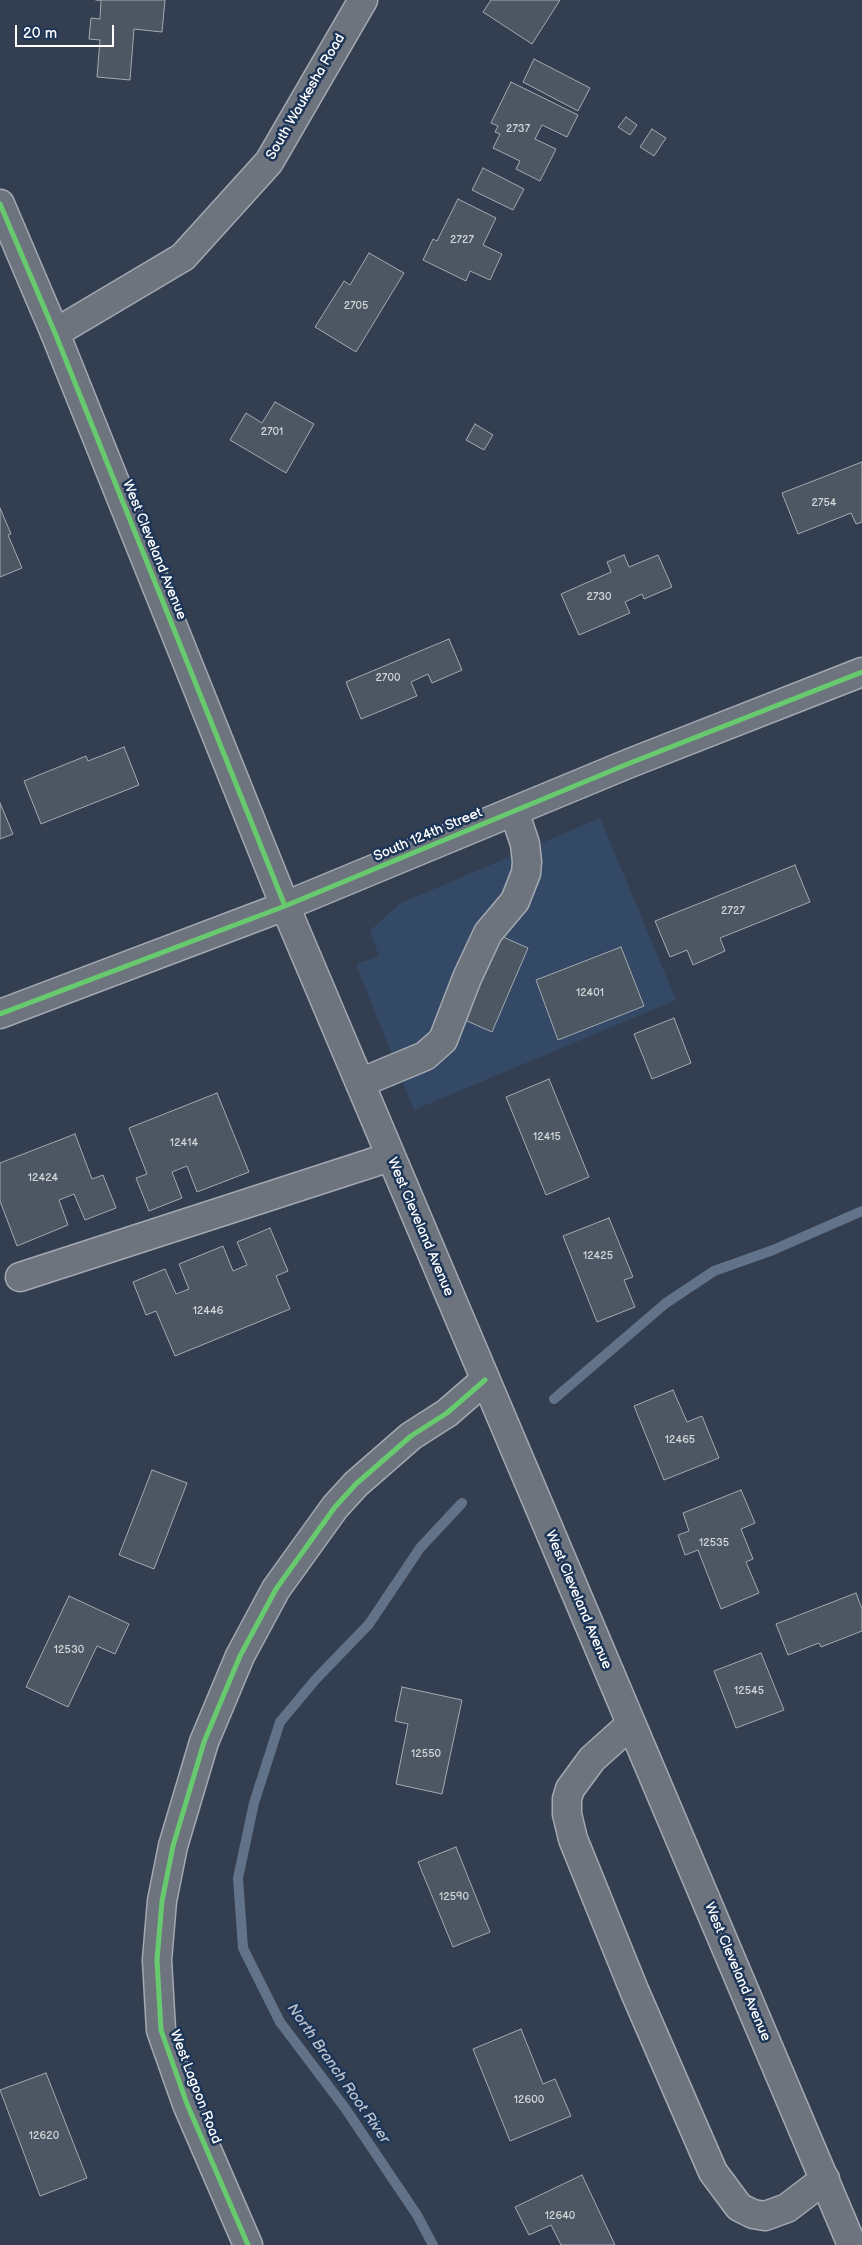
<!DOCTYPE html>
<html>
<head>
<meta charset="utf-8">
<style>
  body { margin:0 }
  #map { position:relative; width:862px; height:2245px; overflow:hidden; background:#333f51; font-family:"Balsamiq Sans",sans-serif }
  canvas { display:block }
  .scale { position:absolute; left:15px; top:25px; width:99px; height:22px; box-sizing:border-box; border:2px solid #fff; border-top:0; padding-left:6px; font-size:15px; line-height:18px; white-space:nowrap; color:#fff; -webkit-text-stroke:4px #1d3557; paint-order:stroke }
</style>
</head>
<body>
<div id="map">
<canvas width="862" height="2245"></canvas>
<div class="scale">20 m</div>
</div>
<script>
const context = document.querySelector('canvas').getContext('2d');
context.lineJoin = 'round';
function paint(path, color) { context.fillStyle = color; context.fill(path, 'evenodd'); }
const shape = rows => new Path2D(rows.map(r => 'M' + r).join(''));
function stroke(path, color, width, dash) { context.strokeStyle = color; context.lineWidth = width; context.lineCap = dash ? 'butt' : 'round'; context.setLineDash(dash || []); context.stroke(path); }
function write(font, color, halo, rows, align = 'center') {
  context.font = font + ' "Balsamiq Sans",sans-serif'; context.lineWidth = 5; context.setLineDash([]); context.textBaseline = 'middle'; context.strokeStyle = halo; context.fillStyle = color; for (const [text, x, y, turn = 0] of rows) {
    context.save(); context.translate(x, y); context.rotate((+turn || 0) * Math.PI / 180); context.textAlign = isNaN(turn) ? turn : align; if (halo) context.strokeText(text, 0, 0); context.fillText(text, 0, 0); context.restore();
  }
}
const built = shape([
  [600,818,676,1000,414,1110,356,964,379,956,370,931,399,904]
]);
const stream = shape([
  [554,1399,666,1303,714,1271,773,1250,862,1211],
  [433,2245,417,2215,345,2108,280,2022,243,1948,238,1878,254,1803,280,1722,316,1679,369,1624,420,1548,462,1503]
]);
const building = shape([
  [96,0,165,0,162,32,134,29,130,80,97,77,100,40,89,39,91,18,100,19,101,0,96,0],
  [491,0,560,0,532,44,483,12,491,0],
  [534,59,590,88,578,111,523,82,534,59],
  [511,82,578,115,567,137,542,125,535,139,556,149,540,181,516,169,520,161,493,148,500,134,495,132,498,126,491,123,511,82],
  [626,117,637,125,630,135,618,127,626,117],
  [652,129,666,138,654,156,640,147,652,129],
  [483,168,524,189,513,210,472,190,483,168],
  [458,199,496,218,483,245,502,254,490,280,470,271,466,281,423,260,433,239,437,241,458,199],
  [369,253,404,273,356,352,315,327,344,281,350,285,369,253],
  [275,402,314,424,286,473,230,440,246,413,262,423,275,402],
  [475,424,493,435,484,450,466,440,475,424],
  [862,462,862,522,856,524,851,513,798,534,782,493,862,462],
  [0,508,11,534,8,535,22,568,0,577,0,508],
  [624,555,629,567,658,555,672,587,644,599,642,594,625,602,630,613,579,635,561,594,611,572,607,562,624,555],
  [449,639,462,670,432,683,428,674,411,682,417,696,361,719,346,682,449,639],
  [124,747,139,785,41,824,24,781,86,756,88,761,124,747],
  [0,803,13,834,0,839,0,803],
  [795,865,810,902,720,938,725,951,693,965,687,950,670,957,655,921,795,865],
  [494,933,528,948,492,1032,458,1017,494,933],
  [621,947,644,1006,558,1040,536,980,621,947],
  [674,1018,691,1063,652,1079,634,1034,674,1018],
  [549,1079,589,1177,546,1195,506,1097,549,1079],
  [217,1093,249,1172,197,1192,187,1166,172,1172,182,1198,149,1211,136,1178,147,1174,129,1128,217,1093],
  [75,1134,92,1179,103,1175,116,1208,85,1220,74,1194,59,1200,68,1225,17,1246,0,1201,0,1163,75,1134],
  [609,1218,633,1277,624,1280,635,1307,597,1322,563,1236,609,1218],
  [270,1228,288,1271,276,1276,290,1309,175,1356,156,1311,146,1315,133,1282,165,1269,176,1294,189,1289,179,1264,223,1246,233,1271,247,1265,237,1242,270,1228],
  [673,1390,687,1422,702,1416,719,1458,664,1480,634,1406,673,1390],
  [152,1470,187,1483,154,1569,119,1555,152,1470],
  [741,1490,755,1523,741,1529,753,1559,746,1562,759,1593,721,1609,698,1550,685,1555,678,1535,689,1531,683,1513,741,1490],
  [856,1593,862,1609,862,1631,821,1647,819,1643,788,1655,776,1624,856,1593],
  [69,1596,129,1624,115,1654,97,1646,68,1707,26,1687,69,1596],
  [761,1653,784,1710,736,1728,714,1671,761,1653],
  [402,1687,462,1700,442,1794,396,1784,408,1724,395,1721,402,1687],
  [456,1847,490,1932,453,1947,418,1862,456,1847],
  [521,2029,543,2084,555,2079,571,2116,510,2141,473,2049,521,2029],
  [46,2073,87,2178,40,2196,0,2090,46,2073],
  [582,2175,615,2245,561,2245,551,2225,529,2235,515,2207,582,2175]
]);
const minor = shape([
  [55,333,183,257,269,162,363,0],
  [0,1014,285,906,630,763,862,672],
  [360,1083,425,1056,443,1040,467,978,488,933,515,901,526,873,527,862,525,844,514,811],
  [20,1277,390,1157],
  [631,1724,592,1759,570,1789,567,1799,567,1814,573,1839,634,1990,713,2172,739,2207,753,2214,765,2216,787,2208,825,2179],
  [248,2245,187,2104,161,2030,157,1960,162,1901,173,1846,204,1742,240,1656,276,1589,335,1507,356,1484,411,1436,447,1413,485,1380]
]);
const major = shape([
  [0,204,55,333,285,906,852,2245]
]);
const cycleway = shape([
  [0,204,55,333,285,906],
  [0,1014,285,906,630,763,862,672],
  [248,2245,187,2104,161,2030,157,1960,162,1901,173,1846,204,1742,240,1656,276,1589,335,1507,356,1484,411,1436,447,1413,485,1380]
]);
const numberNames = [
  ["2737",518,129],
  ["2727",462,240],
  ["2705",356,306],
  ["2701",272,432],
  ["2754",824,503],
  ["2730",599,597],
  ["2700",388,678],
  ["2727",733,911],
  ["12401",590,993],
  ["12415",547,1137],
  ["12414",184,1143],
  ["12424",43,1178],
  ["12425",598,1256],
  ["12446",208,1311],
  ["12465",680,1440],
  ["12535",714,1543],
  ["12530",69,1650],
  ["12545",749,1691],
  ["12550",426,1754],
  ["12590",454,1897],
  ["12600",529,2100],
  ["12620",44,2136],
  ["12640",560,2216]
];
const streetNames = [
  ["South Waukesha Road",306,97,-60],
  ["West Cleveland Avenue",154,550,68],
  ["South 124th Street",428,835,-23],
  ["West Cleveland Avenue",420,1227,67],
  ["West Cleveland Avenue",578,1600,67],
  ["West Cleveland Avenue",737,1972,67],
  ["West Lagoon Road",195,2087,69]
];
const waterNames = [
  ["North Branch Root River",338,2074,55]
];
paint(built, '#344965');
stroke(stream, '#627389', 10);
paint(building, '#4d5764');
stroke(building, '#a3a9b1', 1);
stroke(minor, '#a3a9b1', 31);
stroke(major, '#a3a9b1', 31);
stroke(minor, '#6e747e', 28);
stroke(major, '#6e747e', 28);
stroke(cycleway, '#67ca6e', 5);
write('11px', '#d2d5d8', null, numberNames);
write('14px', '#fff', '#1d3557', streetNames);
write('italic 15px', '#bbc2cc', '#1d3557', waterNames);
</script>
</body>
</html>
